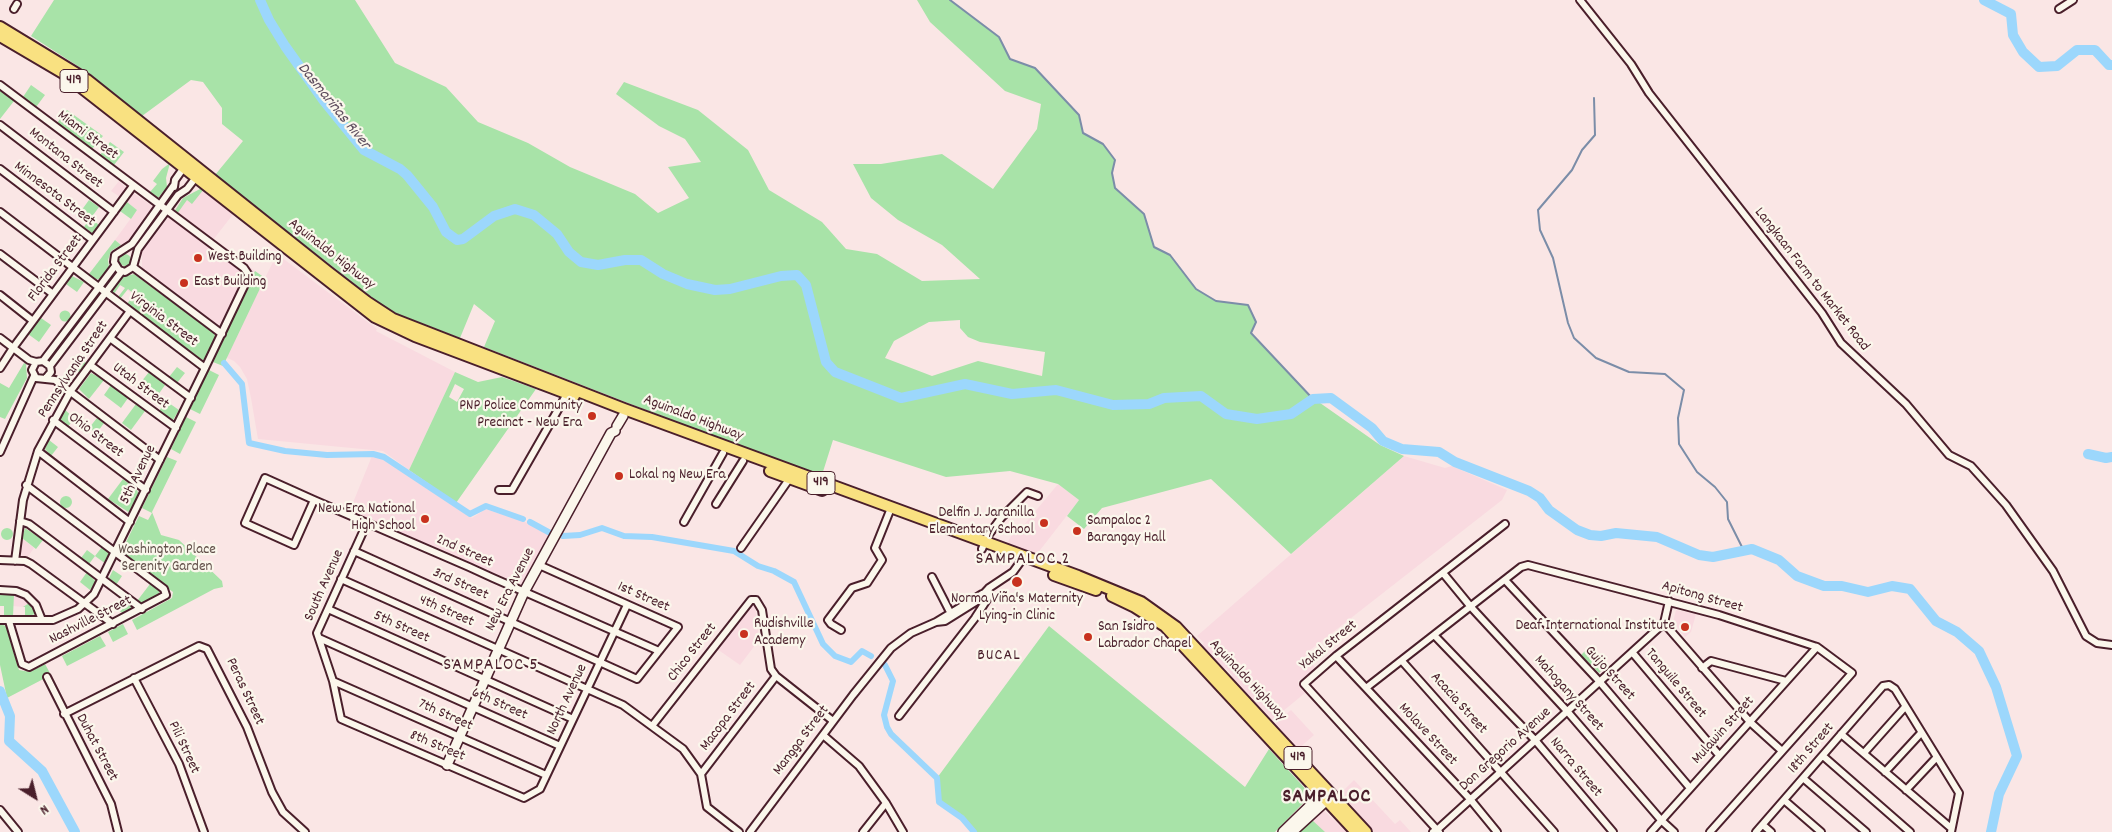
<!DOCTYPE html>
<html>
<head>
<meta charset="utf-8">
<style>
  body { margin:0 }
  #map { position:relative; width:2112px; height:832px; overflow:hidden; background:#fae6e5; font-family:Dekko,sans-serif }
  canvas { display:block }
  .north { position:absolute; left:10px; top:772px; width:50px; height:50px; -webkit-text-stroke:4px #fbf7ec; paint-order:stroke; rotate:144deg; font-size:14px; font-weight:700; line-height:20px; text-align:center; color:#4a1f2b }
  .north::after { content:''; display:block; margin:auto; width:18px; height:22px; background:#4a1f2b; clip-path:polygon(50% 0,100% 100%,50% 72%,0 100%) }
</style>
</head>
<body>
<div id="map">
<canvas width="2112" height="832"></canvas>
<div class="north">N</div>
</div>
<script>
const context = document.querySelector('canvas').getContext('2d');
context.lineJoin = 'round';
function paint(path, color) { context.fillStyle = color; context.fill(path, 'evenodd'); }
const shape = rows => new Path2D(rows.map(r => 'M' + r).join(''));
function stroke(path, color, width, dash) { context.strokeStyle = color; context.lineWidth = width; context.lineCap = dash ? 'butt' : 'round'; context.setLineDash(dash || []); context.stroke(path); }
function write(font, color, halo, rows, align = 'center') {
  context.font = font + ' Dekko,sans-serif'; context.lineWidth = 4.5; context.setLineDash([]); context.textBaseline = 'middle'; context.strokeStyle = halo; context.fillStyle = color; for (const [text, x, y, turn = 0] of rows) {
    context.save(); context.translate(x, y); context.rotate((+turn || 0) * Math.PI / 180); context.textAlign = isNaN(turn) ? turn : align; if (halo) context.strokeText(text, 0, 0); context.fillText(text, 0, 0); context.restore();
  }
}
const built = shape([
  [119,181,126,188,120,197,111,191],
  [200,189,204,189,234,213,213,240,255,271,265,278,277,254,377,329,376,331,455,372,409,470,383,451,258,439,251,398,247,379,240,367,234,361,210,350,127,290,123,277,137,275,142,268,142,252,183,198],
  [133,193,151,205,152,209,127,244,121,245,115,240,137,210,127,202],
  [372,456,383,459,472,518,486,509,528,523,551,535,523,586,350,510],
  [1404,456,1445,468,1452,466,1507,490,1502,500,1305,654,1316,669,1298,681,1299,687,1305,693,1271,721,1231,678,1232,675,1226,668,1223,670,1201,646,1204,643,1197,636],
  [1058,484,1079,500,1037,554,1007,544,1014,530,1018,532],
  [22,538,34,548,27,558,19,555],
  [14,595,21,597,29,603,23,607,13,606],
  [752,604,755,606,759,640,740,665,717,649],
  [1676,610,1696,614,1691,632,1685,637,1673,622],
  [1291,710,1314,735,1297,750,1274,725],
  [1354,780,1395,824,1400,820,1411,832,1374,832,1339,795],
  [1323,810,1347,832,1300,832]
]);
const green = shape([
  [54,0,355,0,395,63,446,87,478,122,528,143,570,167,635,194,658,213,689,198,668,167,701,162,685,139,659,126,616,94,624,82,698,110,748,150,769,190,822,222,846,249,877,254,922,281,980,279,942,245,898,220,871,198,853,164,881,164,942,154,993,189,1037,129,1041,104,1005,91,930,22,917,0,950,0,999,37,1010,59,1035,68,1079,115,1083,133,1103,144,1115,160,1112,173,1115,188,1144,214,1154,247,1170,255,1196,289,1216,301,1248,305,1256,322,1251,334,1313,398,1380,445,1404,456,1291,554,1211,479,1102,508,1084,529,1067,516,1079,500,1058,484,1010,471,946,477,833,440,821,478,484,347,495,321,474,304,460,338,395,313,383,306,215,175,243,141,222,124,222,108,203,82,191,80,142,116,90,74,31,36],
  [960,320,960,328,968,337,980,342,1045,352,1042,376,978,361,932,376,885,358,894,341,929,322],
  [31,85,45,95,36,107,23,97],
  [0,91,14,101,0,119],
  [67,110,103,136,92,149,57,123],
  [110,142,124,152,114,165,100,155],
  [170,163,166,178,167,187,158,198,150,192,157,184,153,181,162,169],
  [200,189,204,189,192,204,187,200,177,214,174,212,183,198],
  [89,200,99,207,91,218,100,226,96,232,92,233,84,227,90,218,81,211],
  [127,202,137,210,131,219,120,211],
  [115,240,121,245,111,251,108,260,109,267,100,279,96,279,89,274],
  '119 260a6 6 0 1 1 12 0a6 6 0 1 1-12 0Z',
  [255,271,265,278,223,366,213,362],
  [134,274,214,333,215,336,205,359,202,360,127,304,134,294,128,289,120,299,118,297,125,288,120,285,114,294,112,291,123,277],
  [72,276,84,282,77,292,66,284],
  '59.5 316a5.5 5.5 0 1 1 11 0a5.5 5.5 0 1 1-11 0Z',
  [41,318,51,325,39,342,28,334],
  '72 365a7 7 0 1 1 14 0a7 7 0 1 1-14 0Z',
  [24,363,26,364,27,378,5,419,0,417,0,383,9,388],
  [177,367,185,373,177,383,169,377],
  [209,370,219,375,200,414,190,409],
  [149,372,165,385,158,395,141,382],
  [455,372,478,382,502,377,536,389,456,503,409,470],
  [455,384,464,389,457,402,449,397],
  [91,373,104,380,89,399,79,389],
  [111,385,128,398,121,408,104,395],
  [166,401,179,410,173,420,159,411],
  [136,404,145,411,131,430,122,423],
  [64,409,74,418,68,427,61,421,60,418],
  [186,417,196,422,180,454,171,449],
  [97,418,104,423,96,434,89,428],
  [49,440,58,447,51,456,45,449],
  [167,457,177,461,152,512,161,535,179,540,222,581,223,587,214,589,137,630,132,620,172,598,173,592,132,561,122,553,122,550,139,516,148,520,152,513,142,508],
  [123,479,137,490,139,495,130,513,108,499],
  '60 502a6 6 0 1 1 12 0a6 6 0 1 1-12 0Z',
  '1 534a6 6 0 1 1 12 0a6 6 0 1 1-12 0Z',
  [25,528,43,540,36,549,22,538],
  [102,547,108,551,110,557,106,564,95,556,89,564,81,558,87,550,95,556],
  [113,570,122,576,116,585,109,578],
  [87,572,96,582,90,590,80,582],
  [150,584,159,591,159,596,141,603,137,601],
  [0,595,14,595,13,616,4,616,4,606,0,606],
  [122,599,133,608,124,614,115,608],
  [29,603,34,608,35,614,25,617,25,607,23,607],
  [0,624,6,626,19,670,30,672,45,664,51,675,7,698,0,665],
  [123,624,128,634,113,642,108,632],
  [1049,626,1245,787,1269,749,1311,795,1275,832,974,832,962,818,939,802,937,778],
  [100,636,106,646,67,666,62,656],
  [1590,646,1608,664,1599,673,1581,655],
  [1312,820,1325,832,1300,832]
]);
const stream = shape([
  [950,0,999,37,1010,59,1035,68,1079,115,1083,133,1103,144,1115,160,1112,173,1115,188,1144,214,1154,247,1170,255,1196,289,1216,301,1248,305,1256,322,1251,333,1313,399],
  [1993,0,1995,6],
  [1594,98,1595,135,1582,150,1572,170,1538,210,1540,230,1553,258,1568,323,1574,338,1596,358,1629,372,1665,374,1684,390,1678,418,1679,444,1697,472,1715,487,1727,502,1728,519,1743,549]
]);
const canal = shape([
  [224,363,242,384,249,443,285,451,327,455,373,454,384,457,470,514,486,506,523,519],
  [530,522,552,534],
  [563,536,580,535,602,528,624,536,652,537,734,551,758,566,774,571,794,582,823,644,835,656,851,662,862,651,871,656],
  [885,665,893,681,884,715,887,727,891,734,937,778,939,802,962,818,974,832]
]);
const river = shape([
  [260,0,269,20,285,46,324,101,364,150,400,169,407,175,433,207,446,232,457,240,463,239,494,216,515,209,534,215,557,234,569,252,581,262,598,265,625,260,641,260,663,274,687,284,715,290,730,289,781,276,797,275,806,285,826,362,835,372,901,398,965,384,1012,394,1056,390,1113,405,1149,404,1164,398,1201,396,1226,414,1257,419,1291,414,1313,399,1331,398,1372,428,1383,441,1402,449,1439,452,1455,462,1529,491,1540,498,1549,510,1577,530,1590,535,1601,536,1616,533,1657,537,1699,555,1713,557,1752,549,1779,560,1797,576,1824,586,1842,586,1868,592,1892,586,1910,589,1936,621,1957,632,1979,651,1996,687,2017,756,1999,794,1991,832],
  [1984,0,2011,14,2013,35,2023,52,2039,67,2057,66,2077,50,2095,50,2109,65,2112,65],
  [2088,454,2106,458,2112,457],
  [0,691,10,716,9,741,42,771,75,832]
]);
const street = shape([
  [1580,0,1631,64,1649,93,1822,313,1841,343,1906,404,1949,455,1971,466,2006,505,2053,571,2086,636,2097,643,2112,645],
  [14,9,17,4],
  [2059,9,2073,0],
  [0,85,244,268,248,274,247,280,205,368,94,594,78,609,53,620,0,620],
  [0,125,114,212],
  [0,169,93,240],
  [174,185,132,244,115,255,114,262,119,270,125,272,133,267,138,249,178,195,187,189,197,176],
  [174,187,175,180,185,166],
  [0,212,205,368],
  [0,254,53,294],
  [133,267,222,334],
  [0,295,33,321],
  [0,338,29,360,36,362],
  [110,338,191,398],
  [43,361,115,266],
  [90,365,176,428],
  [50,366,122,271],
  [0,368,13,348,133,186],
  [46,378,51,372,50,366,43,361,36,362,32,370,36,378,55,380,160,460],
  [53,420,146,490],
  [38,451,130,522],
  [0,452,34,376],
  [499,490,512,490,567,394],
  [314,500,294,545,245,523,265,478,314,500,469,567,493,578,659,651],
  [716,504,743,461],
  [20,521,29,524,142,609],
  [684,522,723,453],
  [367,523,317,633,333,681,341,719,524,798,540,789,627,605],
  [741,548,792,475],
  [982,549,987,537,1001,518,1027,492,1038,496],
  [354,551,637,679,678,627,539,565],
  [0,560,25,561,31,564,113,624],
  [15,561,23,500,38,451,70,392,130,311],
  [1443,573,1471,607,1567,711,1661,820,1674,832],
  [932,577,950,612],
  [341,579,623,705,683,749,701,774,707,807,739,832],
  [1505,580,1599,681,1690,788],
  [0,590,16,591,26,595,36,605,42,620],
  [328,609,573,719],
  [9,621,22,664,29,667,166,595,164,589,26,485],
  [936,622,982,594],
  [1664,623,1750,722,1782,751],
  [841,630,831,624,828,620,852,588,867,583,882,560,875,548,891,508],
  [1435,636,1535,740,1613,832],
  [319,638,560,746],
  [1632,652,1719,755],
  [1336,656,1470,799,1497,832],
  [1402,661,1554,832],
  [1702,668,1711,661,1786,681],
  [47,677,111,804,118,832],
  [134,678,179,764,204,832],
  [333,681,546,775],
  [1366,688,1521,567,1528,565,1719,615,1817,647,1852,673,1710,832],
  [64,714,199,646,207,649,247,727,272,792,283,812,305,832],
  [899,716,975,618,988,598,989,588],
  [652,726,751,600,756,600,762,610,771,669,776,676,833,721],
  [1841,734,1951,828],
  [823,735,859,766,886,803,903,832],
  [1864,753,1905,707],
  [1823,756,1910,832],
  [1885,772,1921,733],
  [701,774,776,676],
  [1803,778,1866,832],
  [1906,790,1936,758],
  [1784,800,1821,832],
  [0,810,18,832],
  [1763,825,1771,832],
  [750,832,853,695,891,648,911,633,936,622,945,621,977,601,989,588,1013,572,1024,557],
  [863,832,886,803],
  [1433,832,1437,830,1664,623,1669,601],
  [1439,832,1304,684,1336,656,1505,524],
  [1651,832,1817,647],
  [1756,832,1883,686,1889,685,1895,689,1959,793,1951,832]
]);
const secondary = shape([
  [617,426,623,416],
  [447,765,524,592,611,433,615,431],
  [1283,832,1317,799,1327,793],
  [1292,832,1327,800,1329,795]
]);
const primary = shape([
  [0,27,87,80,328,272,367,302,393,319,624,409,1078,576,1141,602,1176,627,1366,832],
  [0,36,63,73,375,317,415,336,574,396],
  [770,471,822,490],
  [1054,575,1096,590],
  [1112,596,1135,607,1165,626,1356,832]
]);
const markers = [
  [198,258,5,"#c8321e"],
  [184,283,5,"#c8321e"],
  [592,416,5,"#c8321e"],
  [619,476,5,"#c8321e"],
  [425,519,5,"#c8321e"],
  [1044,523,5,"#c8321e"],
  [1077,531,5,"#c8321e"],
  [1017,582,6,"#c8321e"],
  [1685,627,5,"#c8321e"],
  [744,634,5,"#c8321e"],
  [1088,637,5,"#c8321e"]
];
const shields = [
  [74,81,28],
  [821,483,28],
  [1298,758,28]
];
const shieldNames = [
  ["419",74,81],
  ["419",821,483],
  ["419",1298,758]
];
const streetNames = [
  ["Miami Street",87,136,37],
  ["Montana Street",65,159,38],
  ["Minnesota Street",54,195,37],
  ["Aguinaldo Highway",331,255,38],
  ["Florida Street",56,269,-53],
  ["Langkaan Farm to Market Road",1811,280,52],
  ["Virginia Street",163,320,37],
  ["Pennsylvania Street",74,370,-56],
  ["Utah Street",140,387,37],
  ["Aguinaldo Highway",693,419,21],
  ["Ohio Street",95,436,37],
  ["5th Avenue",139,475,-64],
  ["2nd Street",464,552,24],
  ["3rd Street",460,585,24],
  ["South Avenue",325,586,-66],
  ["New Era Avenue",511,590,-63],
  ["1st Street",643,598,24],
  ["Apitong Street",1702,598,16],
  ["4th Street",446,612,24],
  ["Nashville Street",91,621,-27],
  ["5th Street",401,628,24],
  ["Yakal Street",1329,646,-39],
  ["Chico Street",693,653,-52],
  ["Guijo Street",1609,674,48],
  ["Aguinaldo Highway",1247,681,47],
  ["Tanguile Street",1675,684,50],
  ["Peras Street",244,692,65],
  ["Mahogany Street",1568,694,48],
  ["North Avenue",568,700,-65],
  ["Acacia Street",1458,704,48],
  ["6th Street",499,705,24],
  ["7th Street",445,716,24],
  ["Macopa Street",729,717,-53],
  ["Mulawin Street",1724,731,-48],
  ["Molave Street",1427,735,47],
  ["Mangga Street",802,741,-53],
  ["8th Street",437,747,23],
  ["Duhat Street",96,748,62],
  ["Pili Street",183,748,65],
  ["18th Street",1812,749,-49],
  ["Don Gregorio Avenue",1506,750,-42],
  ["Narra Street",1575,768,50]
];
const poiNames = [
  ["West Building",208,258],
  ["East Building",194,283],
  ["PNP Police Community",582,407,"right"],
  ["Precinct - New Era",582,424,"right"],
  ["Lokal ng New Era",629,476],
  ["New Era National",415,510,"right"],
  ["High School",415,527,"right"],
  ["Delfin J. Jaranilla",1034,514,"right"],
  ["Elementary School",1034,531,"right"],
  ["Sampaloc 2",1087,522],
  ["Barangay Hall",1087,539],
  ["Norma Viña's Maternity",1017,600,"center"],
  ["Lying-in Clinic",1017,617,"center"],
  ["Rudishville",754,625],
  ["Academy",754,642],
  ["Deaf International Institute",1675,627,"right"],
  ["San Isidro",1098,628],
  ["Labrador Chapel",1098,645]
];
const parkNames = [
  ["Washington Place",167,551],
  ["Serenity Garden",167,568]
];
const waterNames = [
  ["Dasmariñas River",333,107,51]
];
const neighbourhoodNames = [
  ["BUCAL",999,657]
];
const quarterNames = [
  ["SAMPALOC 2",1023,561],
  ["SAMPALOC 5",491,667]
];
const districtNames = [
  ["SAMPALOC",1327,798]
];
paint(built, '#f9dae0');
paint(green, '#a8e3a8');
stroke(stream, '#7b8da8', 2);
stroke(canal, '#9cd7fc', 6);
stroke(river, '#9cd7fc', 10);
stroke(street, '#4a1f2b', 10);
stroke(secondary, '#4a1f2b', 12);
stroke(primary, '#4a1f2b', 14);
stroke(street, '#fbf7ec', 6);
stroke(secondary, '#fbf7ec', 9);
stroke(primary, '#f9e181', 10);
for (const [x, y, r, color] of markers) { const dot = new Path2D(); dot.arc(x, y, r, 0, 2 * Math.PI); context.fillStyle = color; context.fill(dot); stroke(dot, '#fbf7ec', 2); }
for (const [x, y, w] of shields) { const box = new Path2D(); box.roundRect(x - w / 2, y - 11.5, w, 23, 4); context.fillStyle = '#fbf7ec'; context.fill(box); stroke(box, '#4a1f2b', 1); }
write('bold 14px', '#4a1f2b', null, shieldNames);
write('15px', '#4a1f2b', '#fbf7ec', streetNames);
write('15px', '#4a1f2b', '#fbf7ec', poiNames, 'left');
write('15px', '#62504a', '#fbf7ec', parkNames);
write('italic 16px', '#5e4d5f', '#fbf7ec', waterNames);
context.letterSpacing = '1px';
write('16px', '#4a1f2b', '#fbf7ec', neighbourhoodNames);
context.letterSpacing = '0px';
context.letterSpacing = '1px';
write('18px', '#4a1f2b', '#fbf7ec', quarterNames);
context.letterSpacing = '0px';
context.letterSpacing = '1px';
write('bold 20px', '#4a1f2b', '#fbf7ec', districtNames);
context.letterSpacing = '0px';
</script>
</body>
</html>
